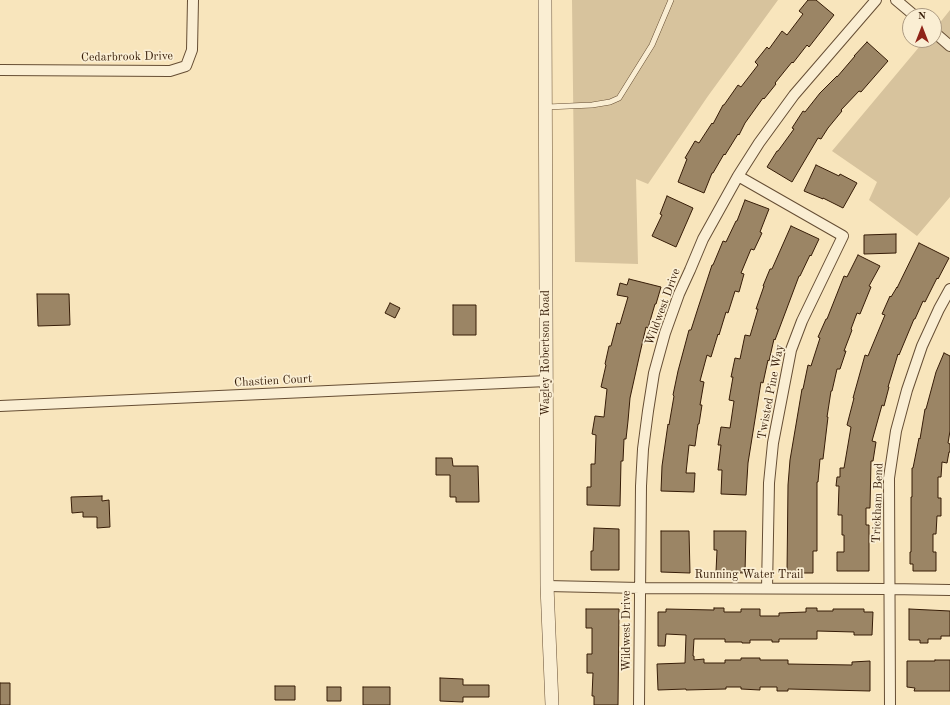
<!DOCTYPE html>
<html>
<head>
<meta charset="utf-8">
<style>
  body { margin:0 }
  #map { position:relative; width:950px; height:705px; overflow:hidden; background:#f8e5bc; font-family:"Old Standard TT",serif }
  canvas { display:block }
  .north { position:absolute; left:902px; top:8px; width:40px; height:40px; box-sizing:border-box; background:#faeed3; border:1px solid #ac9a81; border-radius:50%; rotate:0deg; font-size:11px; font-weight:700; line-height:16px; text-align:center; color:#361c07 }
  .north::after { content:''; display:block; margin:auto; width:14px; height:18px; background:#8f2418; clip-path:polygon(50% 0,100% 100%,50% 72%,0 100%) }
</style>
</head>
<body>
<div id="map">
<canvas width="950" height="705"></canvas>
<div class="north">N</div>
</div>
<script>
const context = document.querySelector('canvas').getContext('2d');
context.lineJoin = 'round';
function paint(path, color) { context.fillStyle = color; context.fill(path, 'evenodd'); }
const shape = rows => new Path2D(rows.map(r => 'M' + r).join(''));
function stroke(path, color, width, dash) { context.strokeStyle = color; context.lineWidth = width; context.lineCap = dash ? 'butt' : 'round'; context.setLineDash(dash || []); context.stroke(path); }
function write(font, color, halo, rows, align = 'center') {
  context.font = font + ' "Old Standard TT",serif'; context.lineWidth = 3.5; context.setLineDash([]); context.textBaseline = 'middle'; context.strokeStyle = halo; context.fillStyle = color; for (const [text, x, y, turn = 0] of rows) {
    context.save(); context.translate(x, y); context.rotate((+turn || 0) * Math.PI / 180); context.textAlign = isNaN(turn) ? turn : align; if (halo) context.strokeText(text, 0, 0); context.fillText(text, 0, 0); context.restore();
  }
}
const green = shape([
  [572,0,778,0,708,96,648,184,636,179,638,264,575,262],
  [950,10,950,197,917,236,869,200,877,182,832,151,925,40,934,40,934,30]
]);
const building = shape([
  [808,0,816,0,834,15,809,47,807,45,793,63,792,62,775,83,776,84,764,99,763,98,745,123,739,135,738,134,725,155,724,154,713,173,712,173,704,193,678,182,687,159,685,158,695,141,699,143,712,123,713,124,723,105,724,105,738,85,741,87,758,65,755,62,767,47,769,49,782,31,787,35,803,14,799,11,808,0],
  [867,42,888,61,861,92,859,91,841,110,842,111,828,128,821,139,818,138,792,182,767,167,777,151,778,151,794,129,792,128,803,111,805,112,820,93,837,76,837,77,855,56,854,56,867,42],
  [816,165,839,176,840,174,857,183,843,208,823,198,823,199,804,191,816,165],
  [667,196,693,208,676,247,652,236,662,215,660,214,667,196],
  [745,200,769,209,760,232,762,233,754,250,751,249,741,273,744,274,739,292,735,291,728,313,726,312,719,335,718,334,711,357,707,355,700,381,704,382,700,405,702,405,699,424,698,424,695,446,689,445,686,473,695,473,694,492,661,491,662,466,668,424,669,425,674,396,673,395,678,371,685,345,689,330,691,330,698,308,712,265,713,265,723,241,726,242,736,221,737,221,745,200],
  [791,226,819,239,811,256,810,255,800,276,799,276,775,340,774,339,769,361,768,360,763,383,761,382,748,463,746,495,721,494,722,470,718,470,721,445,718,445,721,427,730,428,734,401,729,400,733,377,731,377,735,358,740,359,745,335,750,336,758,309,756,309,764,286,763,286,770,269,772,269,791,226],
  [896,234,896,253,864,254,864,235,896,234],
  [919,243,949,258,938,279,937,278,925,302,923,301,915,319,914,319,899,355,898,354,888,387,889,387,884,406,882,405,872,441,876,442,873,461,871,461,870,508,866,508,866,525,869,525,869,571,837,571,837,552,844,552,844,535,842,535,842,515,838,515,839,486,836,486,837,477,840,477,840,468,844,468,851,427,847,425,854,398,853,398,865,355,868,356,885,315,882,314,890,296,891,297,897,287,897,288,919,243],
  [858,255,880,266,869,286,871,287,860,314,857,313,851,329,852,330,844,351,846,351,840,369,837,369,832,391,831,391,827,417,828,417,823,459,820,459,818,482,817,482,817,551,813,551,813,573,787,573,788,485,790,460,802,389,803,389,808,365,811,366,820,338,818,337,826,319,827,319,844,276,847,277,858,255],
  [629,279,661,287,656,304,655,304,648,328,646,327,640,353,630,398,628,421,626,439,624,439,623,461,621,461,620,506,587,505,587,487,591,487,591,464,595,464,596,435,592,434,595,416,604,417,607,389,601,387,606,365,605,364,609,346,611,346,617,323,620,324,628,297,617,295,620,283,627,285,629,279],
  [37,294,69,294,70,325,38,326,37,294],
  [390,303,400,308,395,318,385,313,390,303],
  [453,305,476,305,476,335,453,335,453,305],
  [944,353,950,356,950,431,948,443,950,444,950,452,949,452,947,463,942,462,941,477,938,477,938,498,941,498,941,516,937,516,936,534,933,534,933,552,936,552,936,571,913,571,913,564,910,564,910,552,911,552,911,497,912,497,912,468,913,468,919,438,920,439,925,409,926,409,936,372,944,353],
  [436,458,452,458,453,466,478,466,479,502,456,502,456,497,450,497,450,475,436,475,436,458],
  [102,496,102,501,109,500,110,527,97,528,97,517,83,517,83,512,72,513,71,497,102,496],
  [594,528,619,529,619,570,591,570,591,551,593,551,594,528],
  [661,531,689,531,690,573,661,572,661,531],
  [714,531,746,531,745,573,716,572,717,550,714,550,714,531],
  [714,608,724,608,724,612,741,612,741,609,760,609,760,616,779,616,779,613,806,612,806,608,817,608,817,611,833,611,833,609,864,609,864,612,873,612,872,635,854,635,854,632,817,631,817,639,779,639,779,642,772,642,772,640,750,640,750,643,742,643,742,642,725,642,725,639,694,639,693,656,694,656,694,660,704,659,704,663,725,663,725,660,741,660,741,658,760,658,760,660,788,660,788,664,852,665,852,662,870,661,870,691,788,689,788,691,777,691,777,687,760,687,760,690,741,689,741,687,726,687,726,689,686,690,686,689,658,690,657,664,685,663,686,635,666,634,665,646,658,646,658,612,666,612,666,609,714,610,714,608],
  [586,609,619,609,618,705,594,705,594,696,592,696,593,673,587,673,587,654,592,654,592,628,586,628,586,609],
  [909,609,950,611,950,636,941,636,941,639,928,639,928,643,920,643,920,640,909,640,909,609],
  [935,660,950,660,950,691,914,691,915,688,907,687,907,661,935,661,935,660],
  [440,678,463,679,463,685,489,685,489,697,463,697,463,702,440,701,440,678],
  [0,683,10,683,10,705,0,705,0,683],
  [275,686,295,686,295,700,275,700,275,686],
  [327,687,341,687,341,701,327,701,327,687],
  [363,687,390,687,390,705,363,705,363,687]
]);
const service = shape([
  [547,107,592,105,610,102,619,98,652,45,671,0]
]);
const minor = shape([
  [896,0,915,16],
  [934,32,950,46],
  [0,70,170,71,186,66,192,50,193,0],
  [738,176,843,236,802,321,791,350,773,443,769,483,767,588],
  [0,406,547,381],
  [547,586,640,588,889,589,950,590],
  [639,705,641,486,643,449,648,411,654,373,665,333,679,294,690,270,703,239,738,176,759,143,794,95,876,0],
  [890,705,889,478,896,431,907,390,922,346,939,309,950,289]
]);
const tertiary = shape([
  [545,0,547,586,552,705]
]);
const streetNames = [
  ["Cedarbrook Drive",127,57,-1],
  ["Wildwest Drive",663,307,-70],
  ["Wagley Robertson Road",546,353,-90],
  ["Chastien Court",273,381,-3],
  ["Twisted Pine Way",771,392,-79],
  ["Trickham Bend",878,503,-88],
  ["Running Water Trail",749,575],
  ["Wildwest Drive",627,631,-90]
];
paint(green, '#d7c39d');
paint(building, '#9b8565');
stroke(building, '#361c07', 1);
stroke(service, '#664e34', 6);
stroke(minor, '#664e34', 12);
stroke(tertiary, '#664e34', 14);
stroke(service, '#faeed3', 5);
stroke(minor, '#faeed3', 10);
stroke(tertiary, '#faeed3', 13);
write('12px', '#361c07', '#faeed3', streetNames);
</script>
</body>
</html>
